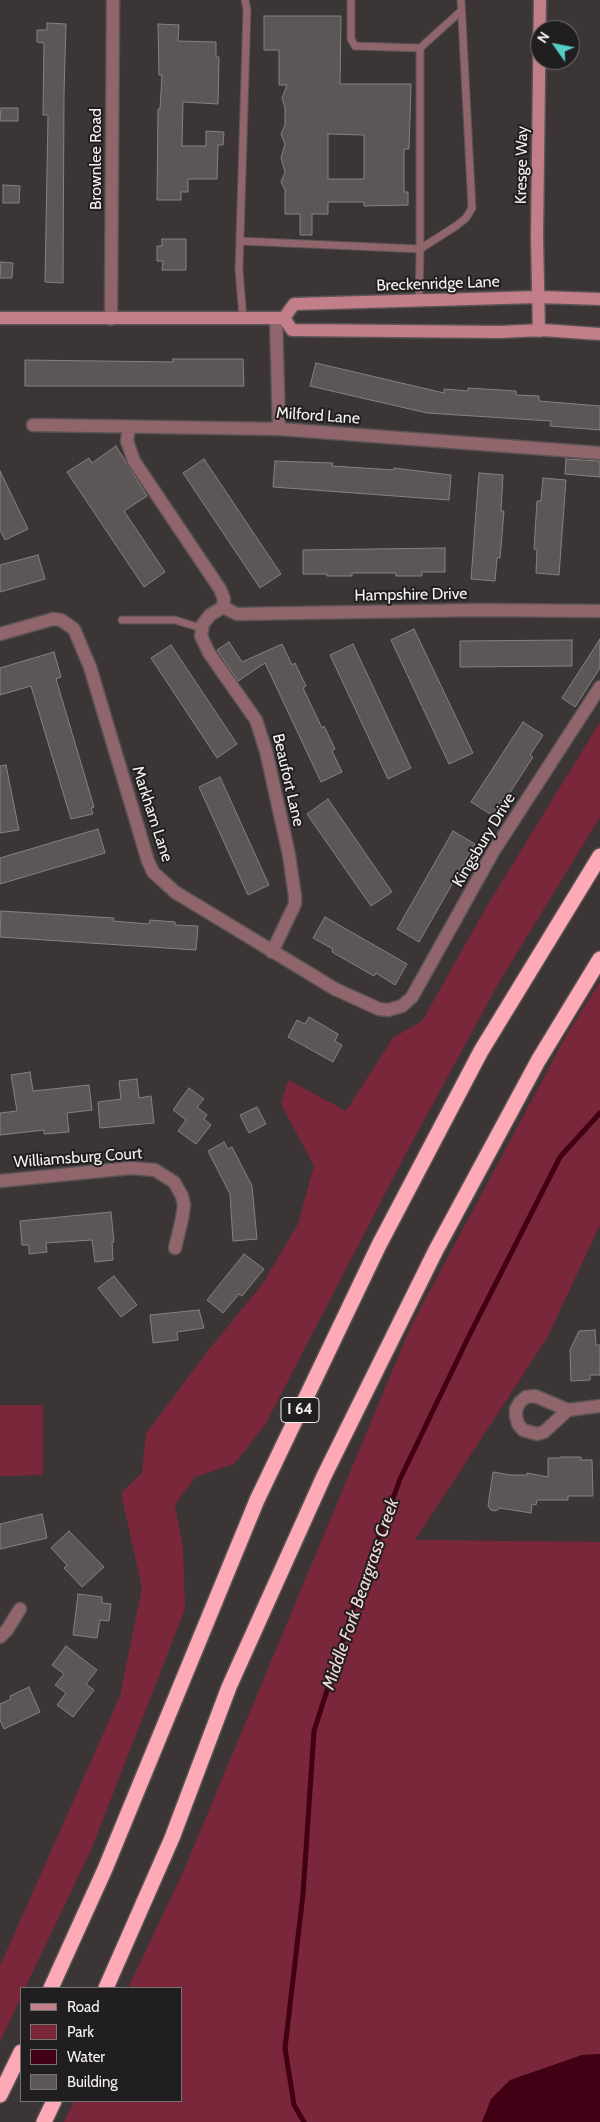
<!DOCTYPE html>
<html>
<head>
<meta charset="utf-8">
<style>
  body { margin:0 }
  #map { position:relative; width:600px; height:2122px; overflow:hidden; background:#3c3536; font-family:Cabin,sans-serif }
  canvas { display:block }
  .legend { position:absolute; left:20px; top:1987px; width:162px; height:115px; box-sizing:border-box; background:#201e1e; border:1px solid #767373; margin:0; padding:6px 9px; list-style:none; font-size:15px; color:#f6f2f2 }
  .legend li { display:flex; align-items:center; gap:10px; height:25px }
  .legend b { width:25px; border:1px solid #767373 }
  .north { position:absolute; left:530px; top:20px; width:50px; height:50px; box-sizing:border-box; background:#201e1e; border:1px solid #767373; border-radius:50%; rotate:303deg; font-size:14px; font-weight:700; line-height:20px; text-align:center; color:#f6f2f2 }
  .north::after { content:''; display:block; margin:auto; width:18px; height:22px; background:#55cec6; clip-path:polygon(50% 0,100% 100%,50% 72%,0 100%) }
</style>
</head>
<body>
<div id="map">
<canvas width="600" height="2122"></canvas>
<ul class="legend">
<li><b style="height:6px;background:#c27e89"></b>Road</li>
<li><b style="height:14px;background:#7a273b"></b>Park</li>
<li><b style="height:14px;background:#420015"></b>Water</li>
<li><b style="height:14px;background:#5d5657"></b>Building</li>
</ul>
<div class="north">N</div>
</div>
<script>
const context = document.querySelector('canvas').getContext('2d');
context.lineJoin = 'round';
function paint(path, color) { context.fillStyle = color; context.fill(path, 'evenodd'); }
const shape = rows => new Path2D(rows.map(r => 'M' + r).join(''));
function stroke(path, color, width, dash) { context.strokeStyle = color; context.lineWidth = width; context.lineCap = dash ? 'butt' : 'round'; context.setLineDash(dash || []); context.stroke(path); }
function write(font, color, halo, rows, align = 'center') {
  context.font = font + ' Cabin,sans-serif'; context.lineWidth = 4; context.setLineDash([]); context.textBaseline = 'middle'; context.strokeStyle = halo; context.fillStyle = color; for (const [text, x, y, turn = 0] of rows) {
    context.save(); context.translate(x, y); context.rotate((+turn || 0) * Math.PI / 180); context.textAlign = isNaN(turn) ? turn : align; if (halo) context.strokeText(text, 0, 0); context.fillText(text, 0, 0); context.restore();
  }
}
const green = shape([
  [600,722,600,817,498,984,403,1159,265,1425,234,1464,195,1477,175,1505,183,1548,185,1609,91,1850,25,1988,21,1988,21,1997,0,2042,0,1966,120,1696,142,1588,121,1493,142,1473,146,1434,207,1352,263,1283,298,1224,314,1166,281,1104,288,1080,346,1111,393,1038,422,1021,487,906],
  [600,982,600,1225,547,1338,415,1540,600,1542,600,2122,64,2122,74,2101,181,2101,181,1988,128,1988,184,1870,411,1326,567,1034],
  [0,1405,43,1405,43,1475,0,1476]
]);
const water = shape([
  [600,2054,600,2122,482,2122,491,2099,510,2080,582,2055]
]);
const stream = shape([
  [304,2122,294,2105,285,2048,303,1894,314,1731,354,1606,400,1479,469,1336,560,1157,600,1113]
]);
const building = shape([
  [264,16,341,16,340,84,411,84,409,149,404,149,404,192,408,192,408,205,364,206,364,202,328,202,328,214,312,214,312,235,300,235,300,214,285,214,285,190,281,182,285,172,281,158,285,144,281,134,285,125,285,108,282,98,287,85,279,85,279,50,264,50,264,16],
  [328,134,364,135,364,179,328,179,328,134],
  [47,23,66,24,64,93,63,283,45,282,48,115,43,115,44,43,37,42,37,30,47,30,47,23],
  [158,24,179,25,178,41,216,42,216,57,219,57,218,104,183,102,182,146,206,146,206,131,224,132,223,145,218,145,217,179,188,179,188,192,181,192,181,200,157,200,158,109,160,109,162,75,159,75,158,24],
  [1,108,18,108,18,121,0,121,1,108],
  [3,185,20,186,19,203,3,203,3,185],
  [162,239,186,239,186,270,162,270,163,261,157,261,157,246,162,246,162,239],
  [1,262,13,263,12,278,0,278,1,262],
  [173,359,243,359,244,386,25,386,25,360,173,362,173,359],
  [316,363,444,393,444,389,468,391,468,388,516,391,516,395,539,396,539,401,600,406,600,430,550,426,551,421,427,413,310,386,316,363],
  [116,446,147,496,124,511,165,572,144,587,67,472,89,458,92,463,116,446],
  [204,459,281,574,260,588,183,473,204,459],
  [566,459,600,461,600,477,565,474,566,459],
  [275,461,333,463,332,466,394,470,394,468,451,475,449,500,273,487,275,461],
  [0,471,28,529,5,540,0,530,0,471],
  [479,473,503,475,501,511,504,511,500,558,497,558,495,581,471,579,479,473],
  [543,478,566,480,559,575,536,573,537,550,534,549,537,501,541,501,543,478],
  [445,548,445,572,422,572,422,576,396,576,396,573,352,573,352,576,327,576,327,574,303,574,303,550,445,548],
  [38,555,45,579,0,592,0,565,38,555],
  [414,629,473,753,449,764,391,640,414,629],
  [600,639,600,668,575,707,562,698,600,639],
  [572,640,572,666,460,667,460,641,572,640],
  [229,642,242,662,282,644,292,665,295,663,306,686,303,688,322,728,324,726,335,749,332,751,342,772,321,782,265,663,238,681,217,650,229,642],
  [353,644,411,768,388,779,330,655,353,644],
  [171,645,237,744,217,758,151,658,171,645],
  [54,652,61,677,56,679,94,807,91,808,93,814,71,819,31,686,0,695,0,668,54,652],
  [523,722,543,735,530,755,533,757,507,797,505,796,492,815,471,802,523,722],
  [6,765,19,830,0,833,0,766,6,765],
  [220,777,269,885,248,895,199,787,220,777],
  [328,799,392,892,371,906,307,814,328,799],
  [98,829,105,853,0,884,0,858,98,829],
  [453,831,475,844,419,942,397,929,453,831],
  [1,911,114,918,113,921,149,924,150,920,175,922,175,925,198,926,196,950,0,937,1,911],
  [325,917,407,964,395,985,376,973,374,976,332,952,333,949,313,938,325,917],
  [309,1017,338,1034,335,1041,342,1045,333,1062,288,1037,297,1020,305,1024,309,1017],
  [30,1072,33,1091,89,1085,92,1110,67,1113,69,1132,44,1134,44,1130,0,1135,0,1113,17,1111,11,1075,30,1072],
  [137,1079,139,1098,151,1096,154,1123,100,1128,98,1102,121,1099,119,1081,137,1079],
  [189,1088,204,1099,197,1107,207,1115,204,1119,211,1125,196,1144,178,1131,186,1120,173,1110,189,1088],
  [257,1107,266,1124,249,1133,240,1115,257,1107],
  [224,1142,228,1149,232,1147,252,1186,257,1239,233,1241,230,1194,208,1151,224,1142],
  [111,1212,114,1242,112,1242,113,1260,95,1262,92,1240,46,1243,47,1252,29,1254,29,1245,22,1245,20,1221,111,1212],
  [244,1254,264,1269,242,1296,239,1294,223,1313,207,1300,244,1254],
  [114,1276,137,1305,121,1317,98,1288,114,1276],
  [199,1310,204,1328,177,1332,178,1340,153,1343,150,1315,199,1310],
  [595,1330,596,1345,600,1345,600,1375,590,1375,590,1380,571,1381,570,1350,579,1331,595,1330],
  [561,1457,581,1457,581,1460,592,1460,593,1496,568,1496,568,1500,537,1500,536,1505,532,1504,531,1513,500,1508,496,1511,491,1510,488,1506,493,1472,511,1475,527,1475,527,1473,548,1477,548,1458,561,1458,561,1457],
  [42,1514,47,1538,0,1549,0,1524,42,1514],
  [69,1531,104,1567,82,1587,64,1568,67,1565,51,1548,69,1531],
  [78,1594,102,1597,102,1603,111,1604,109,1621,100,1620,97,1638,73,1635,78,1594],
  [66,1646,97,1670,86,1684,94,1690,73,1717,57,1705,66,1693,55,1685,64,1674,52,1665,66,1646],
  [29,1687,40,1712,4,1729,0,1720,0,1704,11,1699,10,1696,29,1687]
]);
const lane = shape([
  [351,0,351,39,355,46,420,48],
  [240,241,420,249,419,301],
  [420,249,456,226,466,218,472,208,461,0],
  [420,249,420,48,461,11],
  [243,318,239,270,247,10,245,0],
  [122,620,175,620,201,628]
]);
const street = shape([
  [276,318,279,429],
  [111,319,113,0],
  [33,425,279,429,600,453],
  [129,427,127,441,134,461,220,589,224,599,223,607,210,615,203,624,201,636,209,653,256,720,266,751,289,855,295,896,295,904,272,952],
  [223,607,237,614,479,610,600,611],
  [0,634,53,619,61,620,74,629,90,667,148,861,153,872,175,892,335,989,379,1009,388,1010,402,1006,412,997,493,852,600,687],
  [0,1181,131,1168,155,1170,174,1182,182,1196,184,1205,182,1219,175,1248],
  [568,1410,544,1432,537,1434,523,1430,518,1424,516,1416,516,1409,520,1402,526,1397,535,1396,568,1410,600,1406],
  [0,1637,7,1630,20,1609]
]);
const secondary = shape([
  [0,318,284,318],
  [284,318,294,304,538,297,600,299],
  [284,318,292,330,500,332,542,330,600,334],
  [539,331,537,237,540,0]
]);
const highway = shape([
  [51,1988,105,1869,257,1500,379,1245,481,1051,600,856],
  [106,1988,172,1838,229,1687,324,1476,436,1250,538,1061,600,959],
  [0,2095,21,2052],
  [44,2122,54,2101]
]);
const shields = [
  [300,1410,38]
];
const shieldNames = [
  ["I 64",300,1410]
];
const streetNames = [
  ["Brownlee Road",96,159,-90],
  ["Kresge Way",522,165,-89],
  ["Breckenridge Lane",438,284,-2],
  ["Milford Lane",318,416,4],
  ["Hampshire Drive",411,595,-1],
  ["Beaufort Lane",288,780,77],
  ["Markham Lane",152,814,72],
  ["Kingsbury Drive",484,840,-59],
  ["Williamsburg Court",78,1158,-4]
];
const waterNames = [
  ["Middle Fork Beargrass Creek",361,1594,-71]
];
paint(green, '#7a273b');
paint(water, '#420015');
stroke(stream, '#420015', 5);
paint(building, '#5d5657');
stroke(building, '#878081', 1);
stroke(lane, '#5a5354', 9);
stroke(street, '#5a5354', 15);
stroke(secondary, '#5a5354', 15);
stroke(highway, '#5a5354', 18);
stroke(lane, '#90656c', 7);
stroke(street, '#90656c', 12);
stroke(secondary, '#c27e89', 12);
stroke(highway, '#fda9b6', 15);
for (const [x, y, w] of shields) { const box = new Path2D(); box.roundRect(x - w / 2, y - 12.5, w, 25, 4); context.fillStyle = '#201e1e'; context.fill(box); stroke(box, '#f6f2f2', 1); }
write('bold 15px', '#f6f2f2', null, shieldNames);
write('16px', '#f6f2f2', '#201e1e', streetNames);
write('italic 18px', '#f3d7db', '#201e1e', waterNames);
</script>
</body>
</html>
